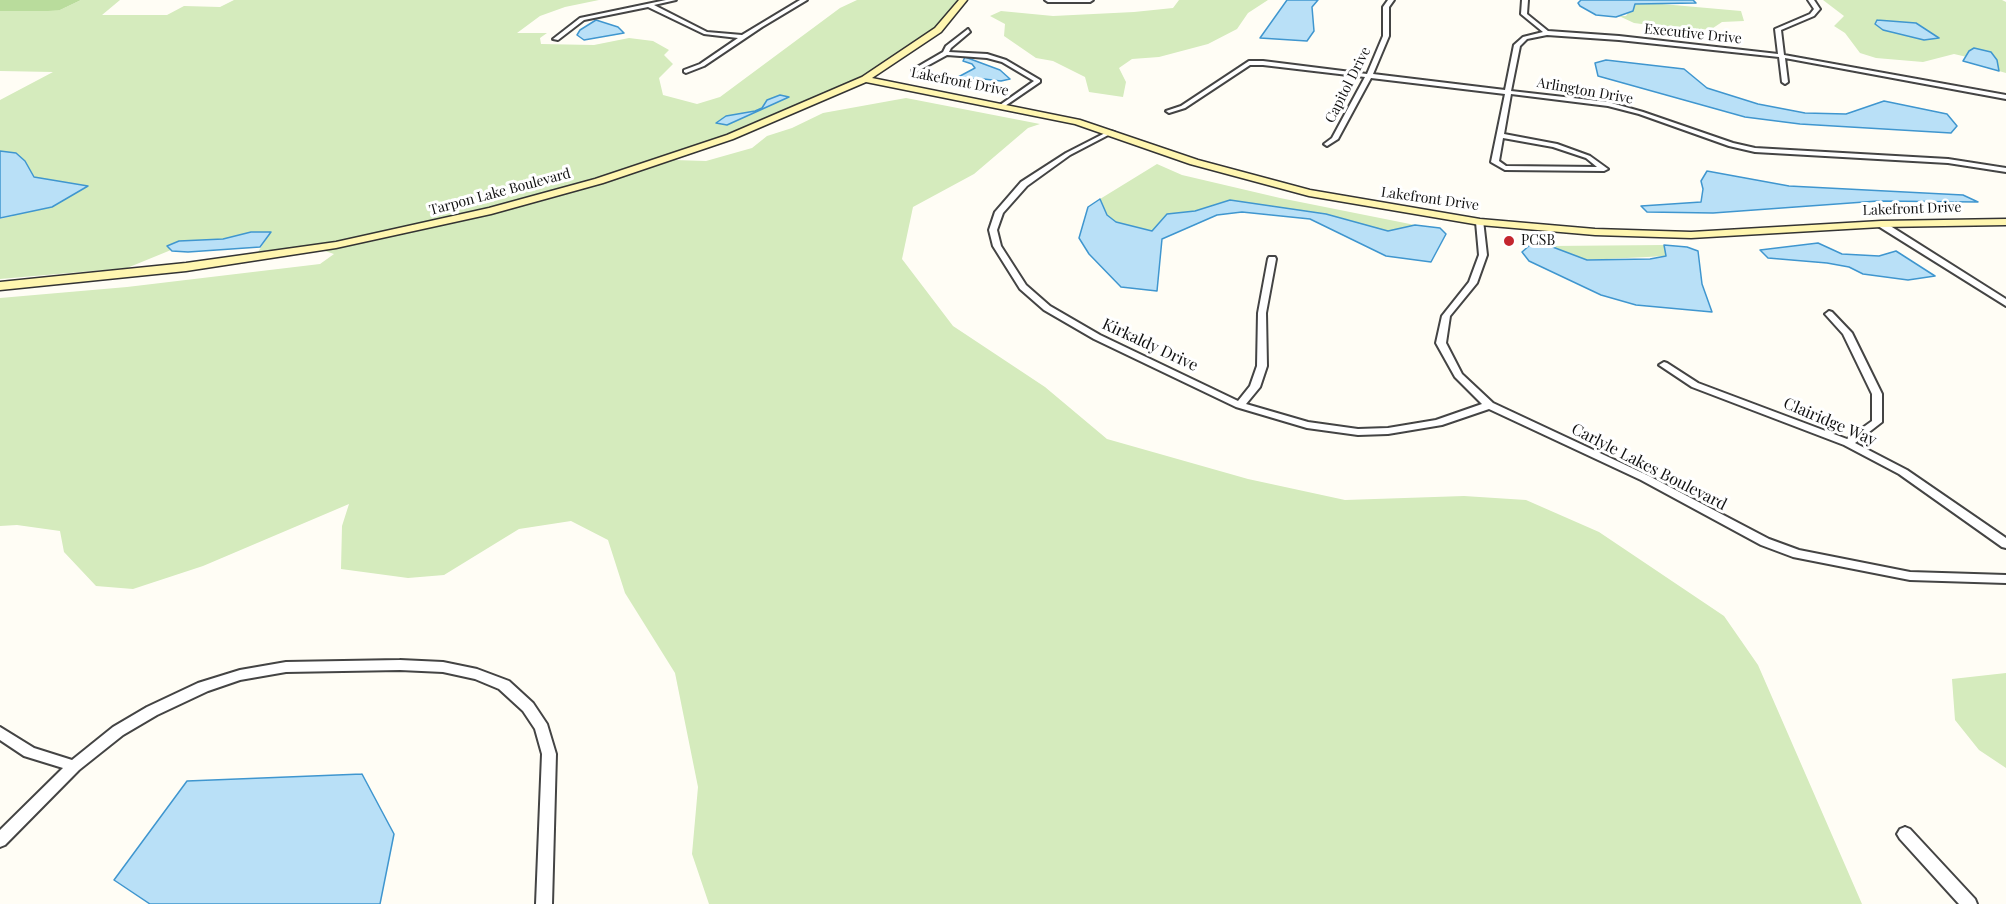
<!DOCTYPE html>
<html>
<head>
<meta charset="utf-8">
<style>
  body { margin:0 }
  canvas { display:block; background:#fffdf5 }
</style>
</head>
<body>
<canvas width="2006" height="904"></canvas>
<script>
const context = document.querySelector('canvas').getContext('2d');
context.lineJoin = 'round';
function paint(path, color) { context.fillStyle = color; context.fill(path, 'evenodd'); }
const shape = rows => new Path2D(rows.map(r => 'M' + r).join(''));
function stroke(path, color, width, dash) { context.strokeStyle = color; context.lineWidth = width; context.lineCap = dash ? 'butt' : 'round'; context.setLineDash(dash || []); context.stroke(path); }
function write(font, color, halo, rows, align = 'center') {
  context.font = font + ' "Playfair Display",serif'; context.lineWidth = 6; context.setLineDash([]); context.textBaseline = 'middle'; context.strokeStyle = halo; context.fillStyle = color; for (const [text, x, y, turn = 0] of rows) {
    context.save(); context.translate(x, y); context.rotate((+turn || 0) * Math.PI / 180); context.textAlign = isNaN(turn) ? turn : align; if (halo) context.strokeText(text, 0, 0); context.fillText(text, 0, 0); context.restore();
  }
}
const green = shape([
  [81,0,120,0,102,15,167,15,184,6,220,7,234,0,599,0,565,7,540,16,517,33,547,33,540,38,541,44,594,45,629,38,653,41,669,50,664,55,673,64,659,78,663,95,697,104,720,97,840,8,857,0,960,0,935,30,862,78,727,136,597,179,490,209,337,242,256,255,271,232,252,232,223,239,179,241,167,246,171,250,127,268,0,279,0,219,13,216,53,181,34,177,25,161,16,153,0,151,0,100,53,72,0,71,0,11,60,10],
  [1179,0,1268,0,1248,13,1237,29,1208,44,1159,57,1132,59,1119,68,1126,82,1123,97,1089,92,1085,77,1053,61,1036,58,1004,36,1005,24,990,16,1001,11,1053,16,1134,12,1173,8],
  [1823,0,2002,0,2006,2,2006,73,1999,71,1997,60,1969,51,1967,57,1954,54,1923,62,1876,58,1860,53,1845,33,1834,26,1844,16],
  [1634,4,1662,4,1741,11,1744,21,1722,22,1713,28,1695,31,1634,23,1619,16,1626,16],
  [906,98,1040,124,1028,128,974,174,913,207,902,259,953,326,1045,387,1107,439,1248,479,1345,500,1464,496,1526,500,1599,532,1724,616,1758,665,1862,904,709,904,692,854,698,787,675,673,625,593,608,540,571,521,519,529,444,575,408,578,341,569,342,526,349,504,203,566,133,589,96,586,64,552,60,531,17,525,0,526,0,298,127,287,320,264,334,254,322,250,493,213,674,160,706,161,752,148,767,136,792,128,823,113],
  [1157,164,1182,175,1280,198,1415,225,1388,231,1230,200,1195,211,1167,214,1153,231,1116,222,1107,215,1100,199],
  [1664,245,1667,256,1586,260,1550,246],
  [2006,673,2006,768,1979,750,1955,720,1952,679]
]);
const forest = shape([
  [0,0,81,0,60,10,48,11,0,11]
]);
const water = shape([
  [1287,0,1318,0,1312,7,1314,31,1307,41,1260,38,1287,0],
  [1581,0,1693,0,1696,3,1635,4,1633,11,1616,17,1596,15,1580,6,1578,3,1581,0],
  [596,20,618,27,624,33,584,40,577,35,580,30,596,20],
  [1877,20,1916,23,1939,38,1924,40,1883,30,1875,24,1877,20],
  [1974,48,1991,52,1997,60,1999,71,1963,61,1969,51,1974,48],
  [965,57,1000,70,1010,79,1001,81,975,78,964,86,947,83,975,68,972,64,963,61,965,57],
  [1606,60,1684,69,1707,88,1758,104,1805,113,1846,114,1884,101,1947,114,1957,126,1951,133,1800,124,1745,117,1598,76,1595,63,1606,60],
  [780,95,789,97,727,125,716,123,726,116,755,111,762,108,767,100,780,95],
  [0,151,16,153,25,161,34,177,88,186,52,207,0,218,0,151],
  [1707,171,1789,186,1963,195,1978,202,1878,201,1713,213,1647,212,1641,206,1701,202,1703,189,1701,181,1707,171],
  [1100,199,1107,215,1116,222,1152,231,1167,214,1195,211,1230,200,1326,214,1388,231,1415,225,1440,228,1446,234,1431,262,1386,256,1310,219,1242,212,1217,215,1162,239,1157,291,1121,287,1089,254,1079,238,1088,207,1100,199],
  [251,232,271,232,260,247,188,252,172,251,167,246,179,241,223,239,251,232],
  [1818,243,1842,254,1879,256,1896,251,1935,276,1908,280,1863,274,1849,267,1827,263,1768,258,1760,250,1818,243],
  [1530,245,1550,246,1587,260,1650,259,1666,256,1664,245,1687,247,1698,251,1702,284,1712,312,1636,305,1601,295,1529,261,1522,252,1530,245],
  [362,774,394,834,380,904,150,904,114,880,187,781,362,774]
]);
const street = shape([
  [666,0,676,0,654,5,707,32,742,35,800,0,807,0,762,27,704,66,686,73,684,72,684,70,700,64,738,38,704,34,648,7,584,20,558,40,553,39,580,18,666,0],
  [1045,0,1093,0,1090,2,1048,2,1045,0],
  [1388,0,1394,0,1389,7,1389,36,1373,74,1505,90,1514,45,1523,37,1543,32,1521,14,1522,0,1528,0,1527,14,1548,31,1619,36,1778,54,1775,29,1810,14,1814,9,1808,0,1814,0,1820,9,1814,16,1781,30,1784,55,2006,95,2006,99,1785,58,1788,82,1785,84,1782,82,1779,57,1619,40,1547,35,1527,39,1520,46,1511,91,1608,102,1643,112,1733,143,1755,148,1948,159,2006,168,2006,172,1948,163,1755,152,1729,146,1639,114,1608,106,1511,94,1504,134,1557,144,1590,156,1608,169,1604,171,1505,170,1491,162,1505,94,1371,78,1338,139,1327,146,1324,144,1332,138,1365,77,1263,65,1250,65,1185,108,1169,113,1166,111,1181,106,1249,61,1263,61,1367,74,1383,36,1383,7,1388,0],
  [1503,138,1553,147,1586,158,1597,167,1506,166,1499,161,1503,138],
  [968,29,970,32,951,48,949,52,987,54,1006,60,1040,80,1040,82,1002,108,999,106,1000,105,1034,81,1002,62,987,58,947,55,916,72,912,72,912,70,943,52,946,46,968,29],
  [1109,131,1114,132,1070,155,1027,186,1003,213,997,230,1001,246,1026,285,1050,306,1100,335,1238,401,1250,386,1257,366,1258,313,1268,259,1269,257,1275,257,1276,259,1266,313,1267,366,1260,387,1246,404,1308,422,1358,429,1388,428,1436,420,1482,404,1455,377,1436,343,1442,316,1469,282,1479,255,1476,222,1480,220,1483,220,1487,255,1477,283,1450,316,1446,343,1462,374,1493,403,1649,476,1769,539,1799,550,1910,572,2006,575,2006,583,1910,580,1793,557,1761,545,1641,480,1489,409,1442,425,1388,434,1358,435,1307,428,1236,407,1094,339,1044,310,1020,289,993,246,989,230,995,212,1021,182,1066,153,1109,131],
  [1878,222,1884,222,2006,299,2006,306,1878,226,1878,222],
  [1829,311,1832,312,1852,333,1882,394,1882,422,1855,443,1907,470,2006,538,2006,548,2002,547,1899,474,1844,445,1692,387,1659,365,1664,362,1667,363,1698,383,1847,439,1872,421,1872,394,1843,334,1825,314,1829,311],
  [400,660,443,662,477,669,509,681,533,703,547,724,556,754,552,904,536,904,542,754,535,729,523,711,499,689,475,679,443,672,400,670,286,672,240,680,208,691,157,715,123,735,79,770,5,845,0,847,0,830,63,768,24,756,0,740,0,727,34,748,72,760,113,727,147,707,198,683,240,670,286,662,400,660],
  [1905,827,1910,829,1975,899,1977,904,1959,904,1900,839,1897,834,1900,829,1905,827]
]);
const secondary = shape([
  [959,0,967,0,941,32,872,78,1080,120,1198,160,1310,190,1480,219,1595,229,1691,232,1881,221,2006,219,2006,225,1881,227,1691,238,1595,235,1480,225,1309,196,1190,164,1075,124,866,82,733,139,603,183,491,214,336,248,186,271,0,290,0,282,186,263,336,242,489,208,595,179,727,135,862,77,935,28,959,0]
]);
const markers = [
  [1509,241,6,"#c4262e"]
];
const farStreetnames = [
  ["Executive Drive",1693,34,6],
  ["Lakefront Drive",960,82,11],
  ["Capitol Drive",1348,85,-63],
  ["Arlington Drive",1585,91,10],
  ["Tarpon Lake Boulevard",500,192,-15],
  ["Lakefront Drive",1430,199,8],
  ["Lakefront Drive",1912,209,-2]
];
const farPoinames = [
  ["PCSB",1521,241]
];
const streetNames = [
  ["Kirkaldy Drive",1150,345,25],
  ["Clairidge Way",1830,422,23],
  ["Carlyle Lakes Boulevard",1649,467,27]
];
paint(green, '#d5ebbd');
paint(forest, '#b9dc9c');
paint(water, '#b9e0f7');
stroke(water, '#3f96cf', 1.5);
stroke(street, '#444', 4);
stroke(secondary, '#333', 3);
paint(street, '#fff');
paint(secondary, '#fff6b0');
for (const [x, y, r, color] of markers) { const dot = new Path2D(); dot.arc(x, y, r, 0, 2 * Math.PI); context.fillStyle = color; context.fill(dot); stroke(dot, '#fff', 2); }
write('14px', '#111', '#fff', farStreetnames);
write('14px', '#111', '#fff', farPoinames, 'left');
write('16px', '#111', '#fff', streetNames);
</script>
</body>
</html>
